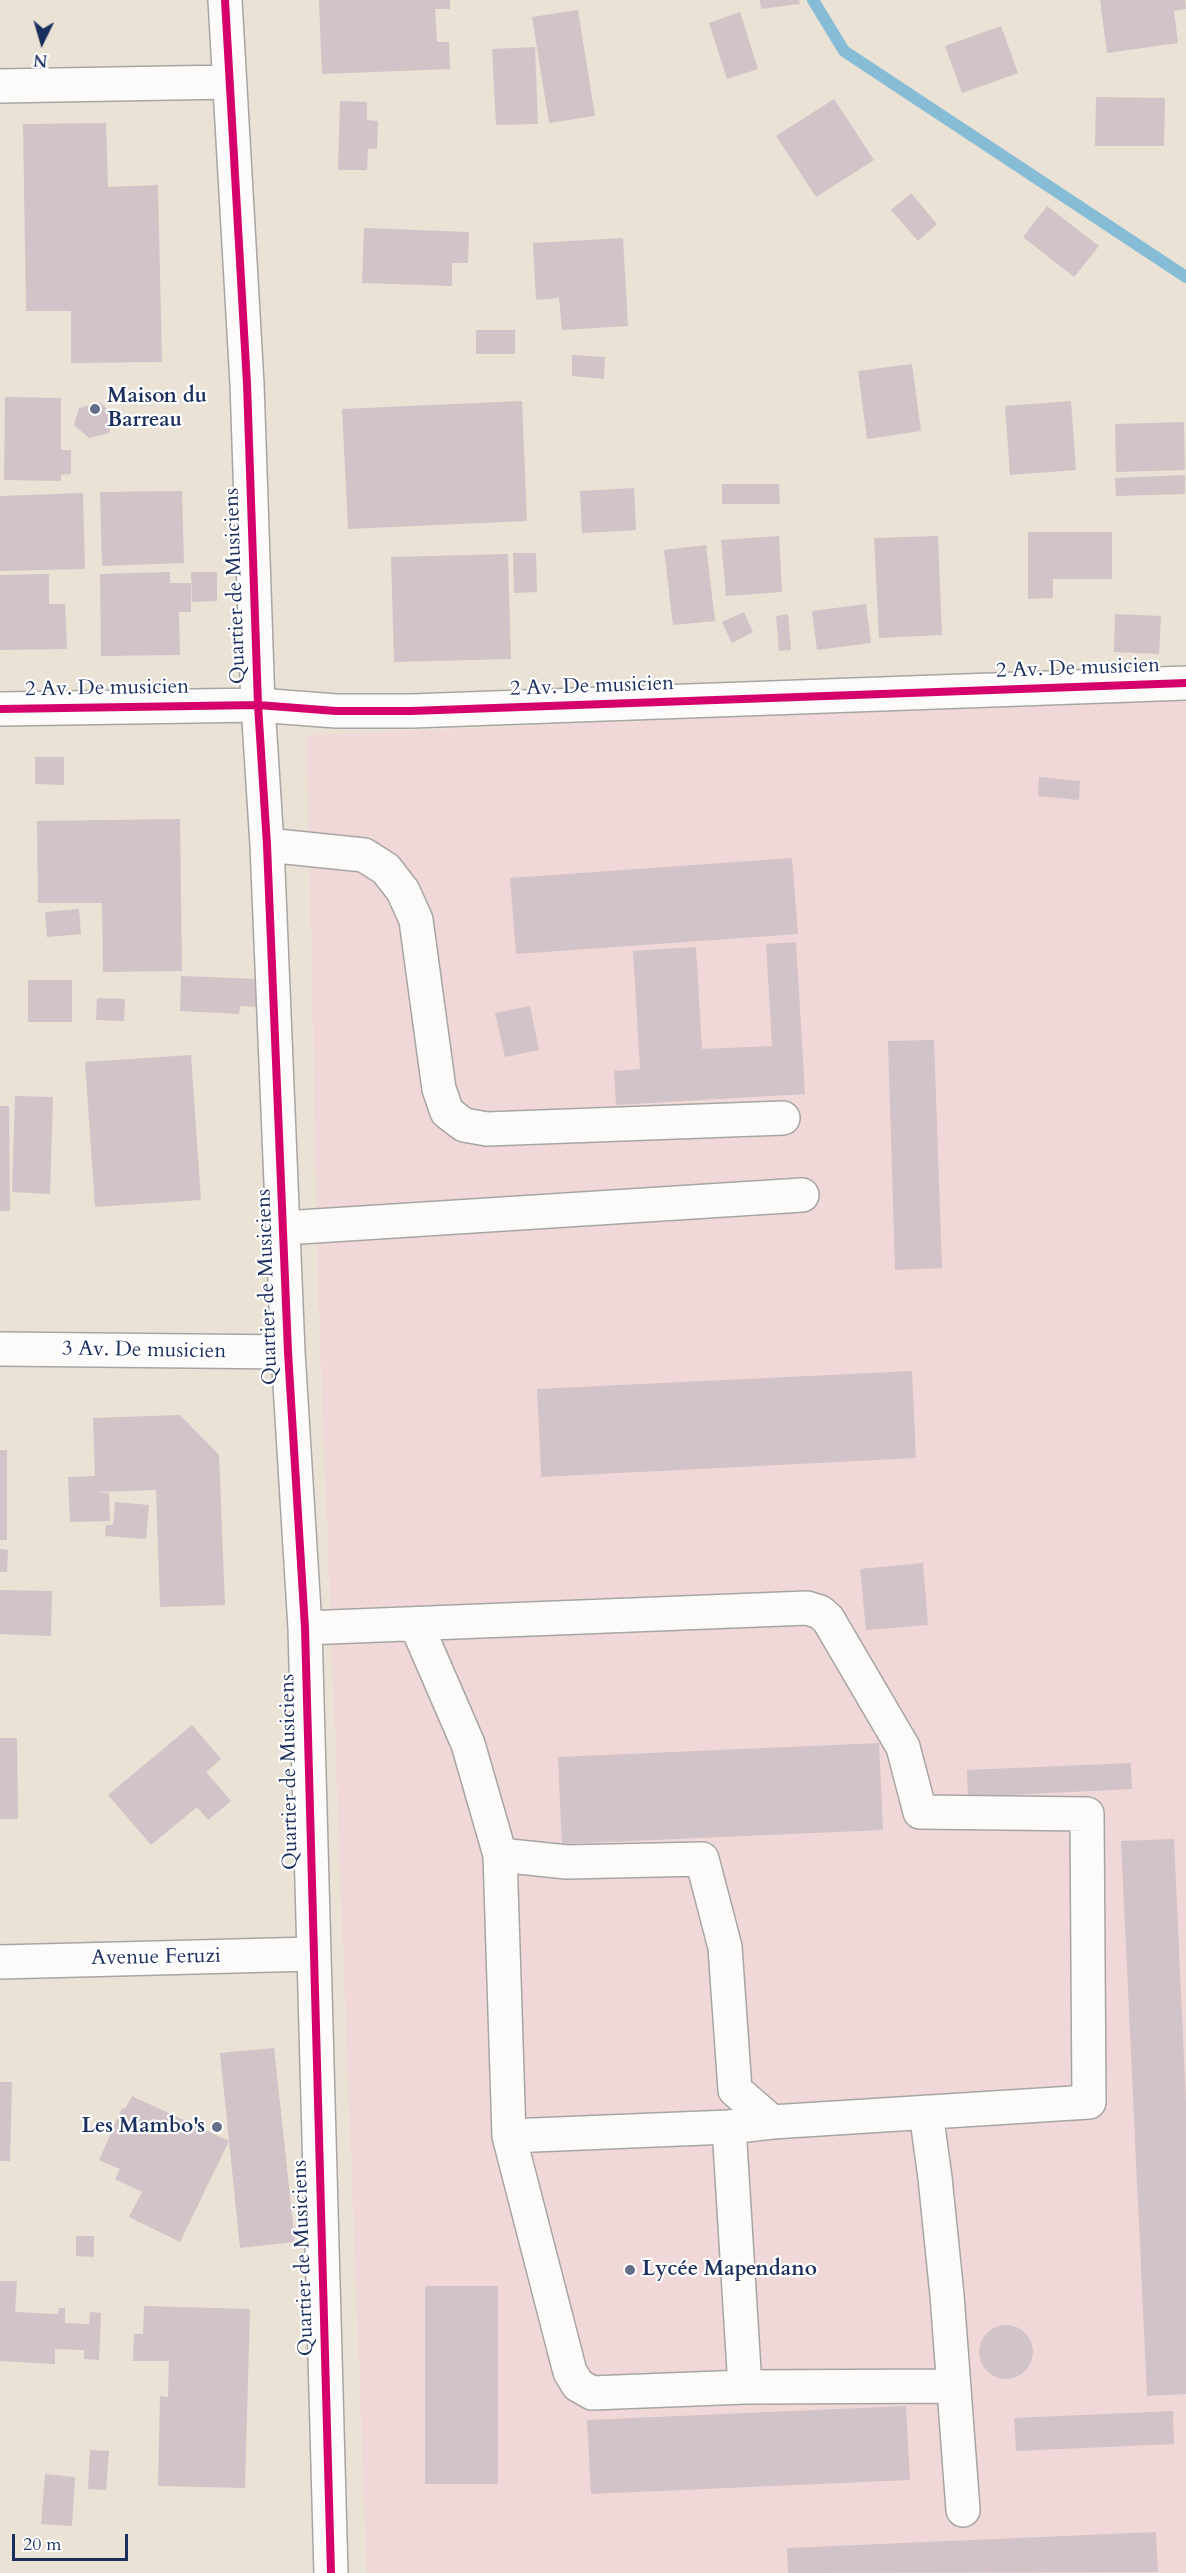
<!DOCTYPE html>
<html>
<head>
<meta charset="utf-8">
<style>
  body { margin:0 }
  #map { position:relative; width:1186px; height:2573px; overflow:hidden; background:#eae2d5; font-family:Cardo,serif }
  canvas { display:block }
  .north { position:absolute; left:12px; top:12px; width:60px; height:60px; -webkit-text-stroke:4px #fff; paint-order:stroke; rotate:185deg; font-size:16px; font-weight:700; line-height:24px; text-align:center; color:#1b2f5e }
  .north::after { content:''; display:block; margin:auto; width:21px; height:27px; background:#1b2f5e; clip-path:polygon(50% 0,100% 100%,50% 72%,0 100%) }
  .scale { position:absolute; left:12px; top:2534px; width:116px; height:27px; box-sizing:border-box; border:3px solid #1b2f5e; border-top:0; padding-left:8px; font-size:18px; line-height:21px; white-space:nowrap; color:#1b2f5e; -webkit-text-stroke:4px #fff; paint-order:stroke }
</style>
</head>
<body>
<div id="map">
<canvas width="1186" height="2573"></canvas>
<div class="north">N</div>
<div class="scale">20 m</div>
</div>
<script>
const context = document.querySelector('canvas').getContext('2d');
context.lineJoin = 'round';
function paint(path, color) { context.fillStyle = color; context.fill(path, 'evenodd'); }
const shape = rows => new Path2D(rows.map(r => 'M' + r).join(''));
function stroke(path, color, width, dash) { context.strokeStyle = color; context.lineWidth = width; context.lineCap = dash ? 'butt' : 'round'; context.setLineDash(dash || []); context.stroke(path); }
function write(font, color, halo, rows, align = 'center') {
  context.font = font + ' Cardo,serif'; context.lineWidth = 4.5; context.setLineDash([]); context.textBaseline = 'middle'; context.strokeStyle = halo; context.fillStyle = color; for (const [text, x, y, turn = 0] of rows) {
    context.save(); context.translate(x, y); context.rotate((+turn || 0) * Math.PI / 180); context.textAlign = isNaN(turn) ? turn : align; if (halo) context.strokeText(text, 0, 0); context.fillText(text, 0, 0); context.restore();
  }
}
const built = shape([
  [1186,698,1186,2573,367,2573,319,1313,307,735]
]);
const stream = shape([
  [813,0,844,51,1186,277]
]);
const building = shape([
  [319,0,450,0,450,9,435,9,437,42,449,42,450,69,322,74],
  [760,0,799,0,800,4,761,9],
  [1100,0,1185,0,1186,9,1174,11,1178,43,1107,53],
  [578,10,595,116,549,123,532,17],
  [740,12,758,69,727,79,709,23],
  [1001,26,1018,73,962,93,945,46],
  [535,47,538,124,496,125,492,49],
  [1096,97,1165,98,1164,146,1095,146],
  [834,99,874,160,816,197,776,136],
  [340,101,367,102,367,120,378,121,377,149,368,149,367,170,338,170],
  [106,123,108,187,158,185,162,362,71,363,71,311,26,311,23,124],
  [911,193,937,224,918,241,891,210],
  [1047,206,1099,246,1074,277,1023,237],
  [364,228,469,232,468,263,452,263,452,286,362,283],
  [623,238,628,326,562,330,559,298,536,300,533,243],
  [476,330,515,330,515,354,476,354],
  [572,355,605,357,604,379,572,376],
  [912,364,921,431,867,439,858,371],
  [5,397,61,398,61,450,71,450,71,474,61,475,61,481,4,480],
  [522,401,527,521,348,529,342,409],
  [1071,401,1076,470,1010,475,1005,406],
  [100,402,114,416,109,433,89,438,74,425,79,408],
  [1184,422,1185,470,1116,472,1115,424],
  [1185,475,1185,494,1116,496,1115,478],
  [722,484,779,484,780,504,722,504],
  [634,488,636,530,582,533,580,491],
  [182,491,184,563,102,566,100,492],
  [83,493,85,569,0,571,0,496],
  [1028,532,1112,532,1112,579,1053,579,1053,598,1028,599],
  [779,536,782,592,726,596,721,540],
  [938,536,942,635,879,638,874,538],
  [706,545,715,621,673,625,664,550],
  [513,553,536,553,537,592,514,593],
  [508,554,511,659,394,662,391,557],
  [170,572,170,583,191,583,191,612,179,612,180,655,101,656,100,574],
  [191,572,217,572,217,601,192,602],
  [49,574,49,604,65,604,67,649,0,650,0,575],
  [866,604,871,643,817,650,812,611],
  [744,612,753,632,732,643,722,622],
  [788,614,791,650,779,651,776,616],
  [1115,614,1161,616,1159,654,1114,652],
  [35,757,64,757,64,785,35,784],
  [1039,777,1080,781,1079,800,1038,796],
  [180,819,182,971,103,972,102,903,38,903,37,821],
  [792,858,798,934,516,954,510,878],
  [79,909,81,934,47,937,45,912],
  [796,942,805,1094,616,1105,614,1071,640,1069,633,951,696,947,702,1049,772,1046,766,944],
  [181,976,260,979,259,1007,240,1006,239,1014,180,1011],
  [28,980,72,980,72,1022,28,1022],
  [97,998,125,999,124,1021,96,1020],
  [530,1006,539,1050,505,1057,495,1013],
  [934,1040,942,1268,895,1270,888,1041],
  [191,1055,201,1200,95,1207,85,1062],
  [15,1096,53,1097,50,1194,12,1192],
  [0,1106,9,1106,10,1211,0,1211],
  [912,1371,916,1458,541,1477,537,1389],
  [180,1415,219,1455,225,1605,160,1607,156,1490,95,1492,109,1493,110,1521,70,1522,68,1477,95,1476,93,1418],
  [0,1450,7,1450,7,1540,0,1540],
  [115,1502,149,1505,146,1539,105,1536,106,1525,113,1525],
  [0,1549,8,1550,7,1572,0,1572],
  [923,1563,928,1625,866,1630,860,1569],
  [0,1590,52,1591,51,1636,0,1634],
  [192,1725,221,1759,206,1772,231,1801,208,1820,197,1807,151,1845,108,1795],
  [0,1738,17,1738,18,1819,0,1819],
  [879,1743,883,1830,562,1844,558,1757],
  [1131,1763,1132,1789,968,1797,967,1770],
  [1174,1839,1186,2101,1186,2394,1147,2396,1121,1841],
  [274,2048,295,2242,240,2248,220,2053],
  [0,2082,12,2082,10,2161,0,2161],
  [132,2096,229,2141,180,2242,129,2217,142,2192,115,2179,120,2169,99,2160,122,2108,125,2109],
  [76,2236,94,2236,94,2257,76,2256],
  [0,2281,17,2281,15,2312,58,2314,59,2308,65,2308,65,2323,89,2324,90,2312,101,2313,99,2360,84,2359,84,2350,55,2349,55,2364,0,2361],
  [425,2286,498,2286,498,2484,425,2484],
  [144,2306,250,2309,245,2488,158,2486,160,2396,168,2397,169,2361,133,2361,134,2334,143,2334],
  '979 2352a27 27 0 1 1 54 0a27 27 0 1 1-54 0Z',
  [906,2406,910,2480,591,2494,587,2420],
  [1173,2411,1174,2444,1016,2451,1014,2418],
  [90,2450,109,2451,106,2490,88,2489],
  [45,2474,75,2477,72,2526,41,2524],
  [1156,2532,1158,2572,788,2573,787,2548]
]);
const minor = shape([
  [225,0,247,384,258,705,267,845,288,1352,305,1628,331,2573],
  [0,86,228,82],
  [0,709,258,705,336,711,411,711,1186,683],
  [267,845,364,855,386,869,403,891,416,920,439,1089,447,1112,464,1125,487,1129,783,1118],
  [284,1228,802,1195],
  [0,1349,288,1352],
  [305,1628,807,1608,820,1612,828,1619,903,1747,920,1812,1087,1814,1089,2102,772,2122,735,2090,725,1947,702,1859,567,1862,500,1855,468,1744,416,1624],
  [500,1855,509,2136,570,2372,578,2385,592,2393,745,2387,954,2386],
  [0,1962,313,1954],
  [926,2112,935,2178,947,2295,963,2510],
  [729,2127,745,2387],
  [509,2136,729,2127,772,2122]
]);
const cycleway = shape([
  [225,0,247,384,258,705,267,845,288,1352,305,1628,331,2573],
  [0,709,258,705,336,711,411,711,1186,683]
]);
const markers = [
  [95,409,6,"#636e88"],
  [217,2127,6,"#636e88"],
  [630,2270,6,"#636e88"]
];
const poiNames = [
  ["Maison du",107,397],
  ["Barreau",107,421],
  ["Les Mambo's",205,2127,"right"],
  ["Lycée Mapendano",642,2270]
];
const streetNames = [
  ["Quartier de Musiciens",236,586,-92],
  ["2 Av. De musicien",1078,669,-2],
  ["2 Av. De musicien",592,687,-2],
  ["2 Av. De musicien",107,689,-1],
  ["Quartier de Musiciens",268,1287,-92],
  ["3 Av. De musicien",144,1351,1],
  ["Quartier de Musiciens",290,1772,-91],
  ["Avenue Feruzi",156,1958,-1],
  ["Quartier de Musiciens",304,2258,-92]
];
paint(built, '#f0d8d9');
stroke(stream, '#87bcd6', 12);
paint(building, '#d1c3c7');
stroke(minor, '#a7a5a4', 36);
stroke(minor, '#fcfbf9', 33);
stroke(cycleway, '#d6006c', 8);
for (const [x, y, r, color] of markers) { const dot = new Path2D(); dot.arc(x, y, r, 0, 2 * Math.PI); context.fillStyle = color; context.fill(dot); stroke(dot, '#fff', 2); }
write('bold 21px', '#1b2f5e', '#fff', poiNames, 'left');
write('21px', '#1b2f5e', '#fff', streetNames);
</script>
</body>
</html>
